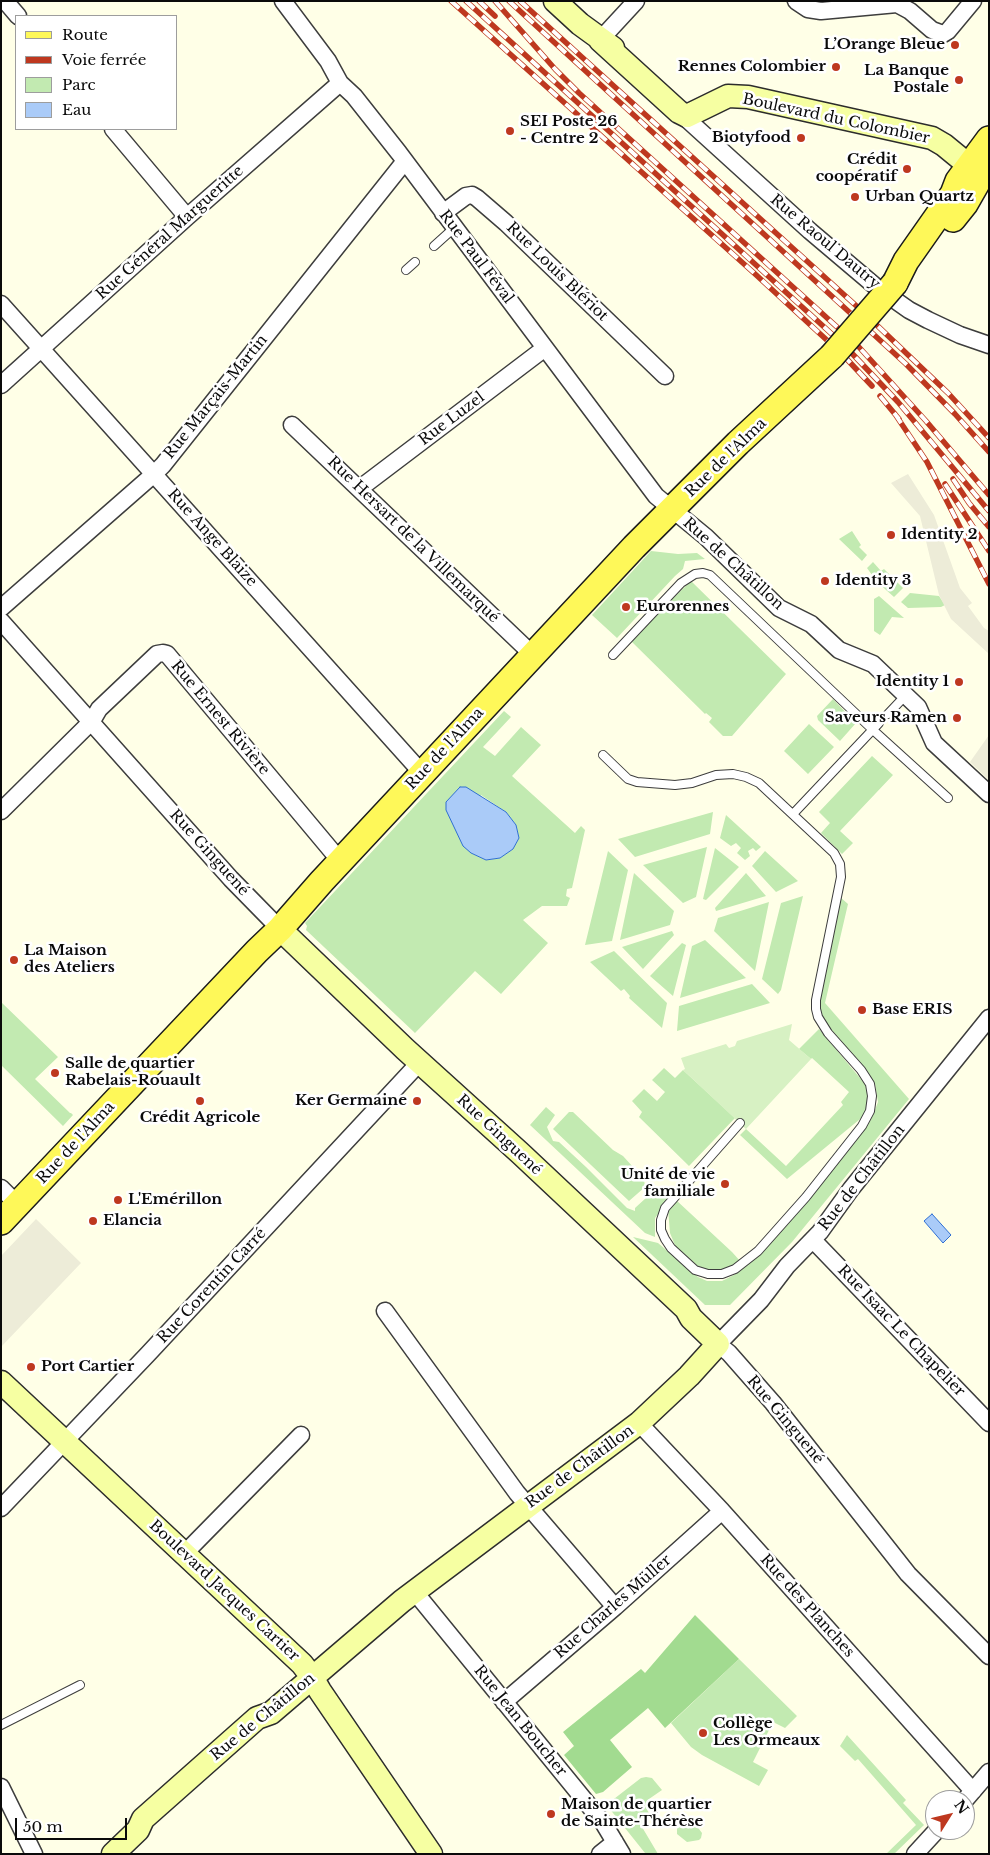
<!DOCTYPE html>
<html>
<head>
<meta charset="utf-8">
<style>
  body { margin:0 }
  #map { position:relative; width:990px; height:1855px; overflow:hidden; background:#ffffe7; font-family:"Libre Baskerville",serif }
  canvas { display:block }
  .frame { position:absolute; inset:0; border:2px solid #0a0a0a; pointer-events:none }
  .legend { position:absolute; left:15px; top:15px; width:162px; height:115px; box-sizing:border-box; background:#fff; border:1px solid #9d9d9d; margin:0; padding:6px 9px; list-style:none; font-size:15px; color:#0a0a0a }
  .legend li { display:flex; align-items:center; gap:10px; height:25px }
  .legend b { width:25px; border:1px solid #9d9d9d }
  .north { position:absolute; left:925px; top:1790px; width:50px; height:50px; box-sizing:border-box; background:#fff; border:1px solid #9d9d9d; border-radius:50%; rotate:54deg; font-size:14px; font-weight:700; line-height:20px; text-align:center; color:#0a0a0a }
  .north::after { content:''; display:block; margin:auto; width:18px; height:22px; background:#be381f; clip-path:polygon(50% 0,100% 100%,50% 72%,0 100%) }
  .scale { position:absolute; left:15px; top:1818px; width:112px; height:22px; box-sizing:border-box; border:2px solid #0a0a0a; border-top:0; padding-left:6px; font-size:15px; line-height:18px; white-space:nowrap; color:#0a0a0a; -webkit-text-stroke:4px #fff; paint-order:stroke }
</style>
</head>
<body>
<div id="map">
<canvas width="990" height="1855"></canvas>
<div class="frame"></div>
<ul class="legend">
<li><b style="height:6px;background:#fef859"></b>Route</li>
<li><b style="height:6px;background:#be381f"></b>Voie ferrée</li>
<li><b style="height:14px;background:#c2eab1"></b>Parc</li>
<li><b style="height:14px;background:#aacbf8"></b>Eau</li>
</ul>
<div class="north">N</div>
<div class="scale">50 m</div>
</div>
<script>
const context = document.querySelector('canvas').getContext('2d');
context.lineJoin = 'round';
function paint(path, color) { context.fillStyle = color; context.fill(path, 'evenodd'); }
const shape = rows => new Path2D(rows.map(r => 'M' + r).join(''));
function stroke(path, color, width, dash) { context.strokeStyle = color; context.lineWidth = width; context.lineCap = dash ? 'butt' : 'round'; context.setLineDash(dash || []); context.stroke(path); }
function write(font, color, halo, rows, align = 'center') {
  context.font = font + ' "Libre Baskerville",serif'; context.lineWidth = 5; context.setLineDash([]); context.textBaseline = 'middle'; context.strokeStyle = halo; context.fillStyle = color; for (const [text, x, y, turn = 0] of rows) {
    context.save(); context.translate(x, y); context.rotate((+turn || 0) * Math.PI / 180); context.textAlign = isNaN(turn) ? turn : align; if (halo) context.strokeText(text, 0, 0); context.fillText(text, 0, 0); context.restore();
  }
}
const green = shape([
  [852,531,861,545,859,547,867,555,862,561,839,539],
  [651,551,678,554,697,553,705,559,685,561,683,569,675,576,617,638,592,615],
  [873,562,881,571,884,569,903,588,894,597,877,582,867,568],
  [691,581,786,674,732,736,723,736,709,722,712,718,706,713,705,714,632,642,647,623],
  [910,593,939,596,945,605,941,607,908,608,901,602],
  [879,596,904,618,892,617,880,635,874,631,874,599],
  [833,699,856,723,840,741,818,720,817,716],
  [504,711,511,717,483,747,495,756,521,727,541,745,512,776,575,833,581,826,585,830,572,888,567,889,566,896,570,898,567,906,542,906,523,920,548,943,501,994,475,971,415,1033,306,930,307,926,305,923],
  [481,795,506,812,516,825,519,838,513,849,500,858,486,860,471,853],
  [809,724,834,747,808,774,784,751],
  [872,756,893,775,840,831,853,843,842,854,821,833,830,823,819,812],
  [713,812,710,834,635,857,618,839],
  [726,815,761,847,756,851,753,848,748,851,750,856,745,860,737,853,741,848,736,843,731,846,720,838],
  [707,847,696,897,683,903,643,865],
  [715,848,739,867,706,900,703,899],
  [608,851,628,870,612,941,585,945],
  [765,851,798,881,776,892,752,866],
  [634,873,674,911,670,925,620,940],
  [746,873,766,896,716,911,715,908],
  [803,896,781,990,778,994,762,979,781,903],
  [840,897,848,904,825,1003,909,1099,792,1242,730,1305,705,1305,633,1237,658,1243,698,1277,707,1281,722,1281,734,1275,760,1253,862,1131,873,1115,878,1102,875,1084,864,1068,832,1033,819,1010,819,1002],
  [769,902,755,971,714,931,718,918],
  [672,931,674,935,643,969,622,947],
  [705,940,746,978,680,998,692,946],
  [682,943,686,945,673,996,650,976],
  [614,951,667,1003,662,1028,629,998,630,996,624,989,621,991,590,962],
  [752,984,770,1003,677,1031,679,1006],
  [1,1002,58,1057,35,1079,70,1113,71,1113,73,1115,63,1126,1,1065],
  [819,1029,865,1084,869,1092,867,1109,865,1115,787,1179,740,1135,746,1129,786,1166,843,1105,841,1102,849,1092,812,1058,811,1059,799,1049],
  [664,1068,675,1078,683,1070,735,1118,689,1166,639,1117,642,1112,632,1101,644,1089,657,1101,665,1092,652,1080],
  [546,1107,555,1115,547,1127,553,1141,559,1142,586,1167,627,1208,635,1211,635,1208,647,1197,652,1195,660,1197,666,1191,672,1196,655,1218,655,1237,645,1233,530,1125],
  [569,1112,573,1112,613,1150,623,1156,644,1179,645,1187,629,1201,553,1129],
  [676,1200,732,1252,741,1262,727,1270,713,1272,699,1268,689,1261,677,1250,670,1233,668,1209],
  [739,1659,797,1716,785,1728,773,1722,753,1762,768,1770,759,1786,702,1755,691,1747,671,1723],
  [847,1735,906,1800,903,1803,924,1825,894,1854,886,1854,916,1825,858,1759,855,1761,840,1746],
  [646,1777,652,1778,662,1790,649,1799,645,1806,650,1815,642,1827,658,1854,645,1853,609,1808,610,1802,641,1778],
  [685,1817,693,1821,702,1833,701,1838,699,1840,687,1842,677,1834,677,1824,681,1818]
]);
const forest = shape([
  [695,1615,739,1659,665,1728,648,1708,610,1740,632,1767,603,1792,596,1794,564,1755,574,1746,563,1732,641,1669,645,1673]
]);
const pitch = shape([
  [792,1024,789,1040,811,1059,746,1129,683,1070,685,1069,681,1058,726,1044,729,1048,735,1046,737,1041]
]);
const plaza = shape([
  [908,474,934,515,960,588,972,603,968,606,984,628,989,631,989,654,951,619,939,595,920,516,891,483],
  [989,735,989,780,970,762],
  [36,1219,81,1263,1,1347,1,1256]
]);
const water = shape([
  [460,787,466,787,506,812,516,825,519,838,513,849,500,858,486,860,471,853,463,846,446,810,446,802,460,787],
  [932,1214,951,1235,943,1243,924,1221,932,1214]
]);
const lane = shape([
  [434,246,454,228],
  [406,270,415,262],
  [613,655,681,583,695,574,703,573,710,575,873,730,948,798],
  [888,714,906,695],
  [603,755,628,779,637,782,675,785,692,783,716,775,733,774,746,777,759,783,834,853,840,864,841,877,816,1000,816,1009,818,1017,828,1033,861,1070,870,1084,872,1096,870,1111,862,1126,806,1197,758,1251,735,1269,722,1274,708,1274,695,1270,671,1248,665,1239,661,1230,661,1220,665,1208,674,1198,740,1123],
  [793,814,879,723],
  [1,1725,80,1685]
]);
const street = shape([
  [283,1,328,61,340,83,354,96,399,153,656,496,706,537,779,608,811,624,839,650,873,664,918,707,934,743,989,794],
  [796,1,808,9,821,11,897,4,910,11,932,30,943,34,948,31,973,1],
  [6,2,18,16],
  [600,40,636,1],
  [679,112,810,231,875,286,909,310,928,320,960,335,989,345],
  [113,129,187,217],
  [443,213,466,196,472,195,477,198,506,223,665,376],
  [1,304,422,773],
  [1,385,187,217,340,83],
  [292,425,533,655],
  [359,489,545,348],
  [1,608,154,474,163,465,405,161],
  [1,621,231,879,280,929],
  [1,811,92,721,99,709,157,654,163,653,167,654,341,862],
  [989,1018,851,1189,820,1232,787,1266,761,1300,718,1344,729,1353,773,1403,908,1574,989,1656],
  [1,1188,18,1205],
  [813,1240,989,1423],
  [385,1311,517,1493,615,1607],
  [639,1423,722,1511,973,1791],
  [1,1508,148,1354,420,1062],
  [185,1553,301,1435],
  [414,1591,604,1824,622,1854],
  [504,1702,615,1607,722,1511],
  [1,1787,34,1854],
  [965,1800,989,1772],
  [600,1854,615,1842],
  [915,1854,937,1830]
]);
const secondary = shape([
  [555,1,580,24,613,48],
  [600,40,679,112,687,116,728,96,748,97,932,138,944,145,983,177],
  [1,1382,302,1664,312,1677,320,1691,431,1854],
  [113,1854,138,1830,143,1819,257,1718,271,1713,402,1601,639,1423,689,1376,718,1344,691,1318,686,1309,520,1153,405,1049,280,929]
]);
const primary = shape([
  [953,219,965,204,981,176,989,167],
  [895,283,906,261,953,194,958,181,989,139],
  [1,1222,257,951,280,929,322,881,634,547,738,443,832,356]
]);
const rail = shape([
  [451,1,754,273,843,355,872,386],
  [466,1,845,346,898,402,989,511],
  [479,1,495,16],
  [495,1,555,69,579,93,858,346,926,421,989,495],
  [509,1,906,364,955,414,989,452],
  [520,1,862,311,948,393,989,438],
  [880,396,899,419],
  [895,414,927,462,989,584],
  [953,479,969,503,989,527],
  [945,484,989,551]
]);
const primaryBridge = shape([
  [832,356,895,283]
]);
const markers = [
  [955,45,5,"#be381f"],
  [836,67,5,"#be381f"],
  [959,80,5,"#be381f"],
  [510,131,5,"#be381f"],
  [801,138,5,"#be381f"],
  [907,169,5,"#be381f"],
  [855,197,5,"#be381f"],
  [891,535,5,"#be381f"],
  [825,581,5,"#be381f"],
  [626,607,5,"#be381f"],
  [959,682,5,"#be381f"],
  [957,718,5,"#be381f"],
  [14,960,5,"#be381f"],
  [862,1010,5,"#be381f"],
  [55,1073,5,"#be381f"],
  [200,1101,5,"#be381f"],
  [417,1101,5,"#be381f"],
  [725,1184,5,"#be381f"],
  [118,1200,5,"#be381f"],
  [93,1221,5,"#be381f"],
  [31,1367,5,"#be381f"],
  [703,1733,5,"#be381f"],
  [551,1814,5,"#be381f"]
];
const poiNames = [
  ["L’Orange Bleue",945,45,"right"],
  ["Rennes Colombier",826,67,"right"],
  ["La Banque",949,71,"right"],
  ["Postale",949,88,"right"],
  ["SEI Poste 26",520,122],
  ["- Centre 2",520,139],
  ["Biotyfood",791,138,"right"],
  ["Crédit",897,160,"right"],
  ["coopératif",897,177,"right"],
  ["Urban Quartz",865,197],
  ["Identity 2",901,535],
  ["Identity 3",835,581],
  ["Eurorennes",636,607],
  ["Identity 1",949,682,"right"],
  ["Saveurs Ramen",947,718,"right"],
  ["La Maison",24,951],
  ["des Ateliers",24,968],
  ["Base ERIS",872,1010],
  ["Salle de quartier",65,1064],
  ["Rabelais-Rouault",65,1081],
  ["Ker Germaine",407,1101,"right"],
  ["Crédit Agricole",200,1118,"center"],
  ["Unité de vie",715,1175,"right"],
  ["familiale",715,1192,"right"],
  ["L'Emérillon",128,1200],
  ["Elancia",103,1221],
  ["Port Cartier",41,1367],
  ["Collège",713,1724],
  ["Les Ormeaux",713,1741],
  ["Maison de quartier",561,1805],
  ["de Sainte-Thérèse",561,1822]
];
const streetNames = [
  ["Boulevard du Colombier",836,119,12],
  ["Rue Général Margueritte",170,233,-42],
  ["Rue Raoul Dautry",825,242,40],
  ["Rue Paul Féval",476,257,53],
  ["Rue Louis Blériot",557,272,44],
  ["Rue Marçais-Martin",216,397,-51],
  ["Rue Luzel",452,419,-37],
  ["Rue de l'Alma",726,458,-44],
  ["Rue Ange Blaize",212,538,48],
  ["Rue Hersart de la Villemarqué",413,540,44],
  ["Rue de Châtillon",733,564,42],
  ["Rue Ernest Rivière",220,718,50],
  ["Rue de l'Alma",445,749,-47],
  ["Rue Ginguené",209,853,48],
  ["Rue Ginguené",499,1135,43],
  ["Rue de l'Alma",76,1143,-47],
  ["Rue de Châtillon",862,1178,-52],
  ["Rue Corentin Carré",212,1286,-47],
  ["Rue Isaac Le Chapelier",901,1331,46],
  ["Rue Ginguené",785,1420,50],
  ["Rue de Châtillon",580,1467,-36],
  ["Boulevard Jacques Cartier",224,1591,43],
  ["Rue des Planches",807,1606,48],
  ["Rue Charles Müller",613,1607,-41],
  ["Rue de Châtillon",263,1717,-39],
  ["Rue Jean Boucher",520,1721,51]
];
paint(green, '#c2eab1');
paint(forest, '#a2db90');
paint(pitch, '#d7f1c3');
paint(plaza, '#edecd8');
paint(water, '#aacbf8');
stroke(water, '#2f6fd2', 1);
stroke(lane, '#3d3d3d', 10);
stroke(street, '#3d3d3d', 19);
stroke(secondary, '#2c2c2c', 25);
stroke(primary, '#1b1b1b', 28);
stroke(lane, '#fff', 8);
stroke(street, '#fff', 16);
stroke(secondary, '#f6ffa2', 22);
stroke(primary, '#fef859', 25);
stroke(rail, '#be381f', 5.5);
stroke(rail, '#fff', 4, [11]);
stroke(primaryBridge, '#1b1b1b', 28, []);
stroke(primaryBridge, '#fef859', 25);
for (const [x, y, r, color] of markers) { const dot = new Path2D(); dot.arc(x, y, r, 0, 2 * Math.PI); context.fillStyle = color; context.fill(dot); stroke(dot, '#fff', 2); }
write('bold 15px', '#0a0a0a', '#fff', poiNames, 'left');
write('15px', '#0a0a0a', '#fff', streetNames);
</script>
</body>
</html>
